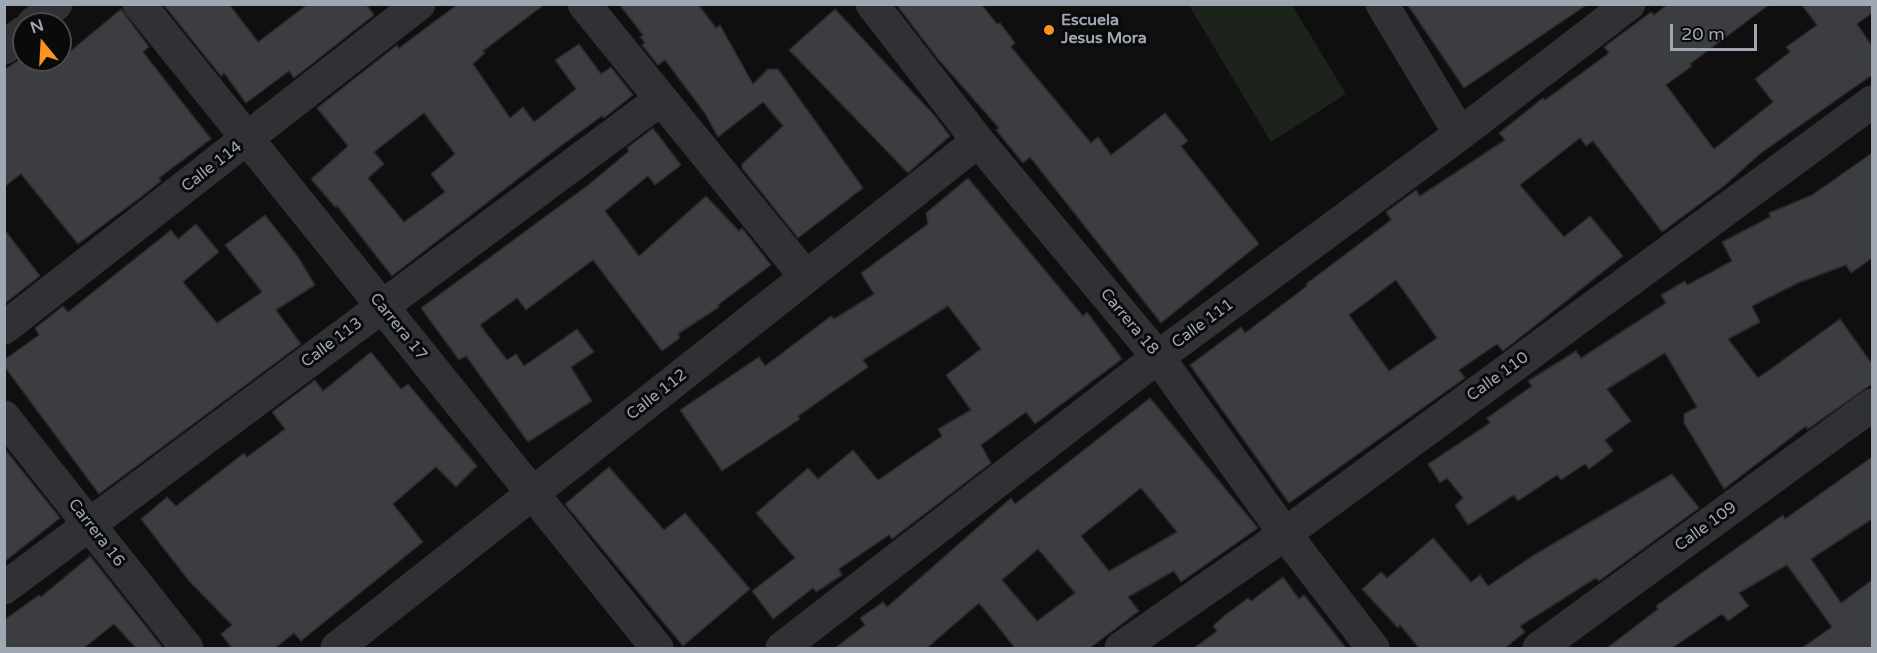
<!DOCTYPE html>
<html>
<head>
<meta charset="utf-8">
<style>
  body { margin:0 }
  #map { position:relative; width:1877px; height:653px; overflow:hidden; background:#0f0f10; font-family:"Varela Round",sans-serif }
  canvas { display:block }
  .frame { position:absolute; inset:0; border:6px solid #9fa7b2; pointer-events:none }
  .north { position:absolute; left:12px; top:12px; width:60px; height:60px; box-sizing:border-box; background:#0a0a0b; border:2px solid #46494e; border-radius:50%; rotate:342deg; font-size:16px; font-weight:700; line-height:24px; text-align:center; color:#9fa7b2 }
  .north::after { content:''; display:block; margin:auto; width:21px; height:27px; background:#f9951e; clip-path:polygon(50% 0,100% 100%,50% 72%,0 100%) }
  .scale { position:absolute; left:1670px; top:24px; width:87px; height:27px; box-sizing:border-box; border:3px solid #9fa7b2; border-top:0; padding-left:8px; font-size:18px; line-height:21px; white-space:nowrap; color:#9fa7b2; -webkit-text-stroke:4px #0a0a0b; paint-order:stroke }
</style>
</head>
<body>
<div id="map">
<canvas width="1877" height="653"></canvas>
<div class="frame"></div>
<div class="north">N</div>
<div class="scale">20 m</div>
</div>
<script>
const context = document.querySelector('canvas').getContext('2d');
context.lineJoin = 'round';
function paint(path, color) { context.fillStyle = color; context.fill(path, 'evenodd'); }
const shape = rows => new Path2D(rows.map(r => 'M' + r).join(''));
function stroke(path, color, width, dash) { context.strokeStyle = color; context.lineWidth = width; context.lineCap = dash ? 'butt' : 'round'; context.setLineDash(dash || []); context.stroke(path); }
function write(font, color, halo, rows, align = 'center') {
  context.font = font + ' "Varela Round",sans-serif'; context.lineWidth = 6; context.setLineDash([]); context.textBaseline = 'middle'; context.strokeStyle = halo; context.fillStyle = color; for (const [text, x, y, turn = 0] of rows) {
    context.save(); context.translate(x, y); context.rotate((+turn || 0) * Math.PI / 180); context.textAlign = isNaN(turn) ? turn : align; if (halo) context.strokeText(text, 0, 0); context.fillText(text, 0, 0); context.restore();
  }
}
const green = shape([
  [1194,5,1292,5,1346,94,1271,142,1190,7]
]);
const building = shape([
  [163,4,229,4,258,42,308,4,366,4,374,15,294,78,289,71,246,103,224,73,221,76,163,4],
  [458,4,545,4,483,51,485,53,473,64,510,118,523,107,534,122,576,89,555,60,579,44,601,74,611,67,633,95,604,118,602,116,558,148,392,276,337,206,335,207,311,179,348,146,317,108,397,45,399,48,458,4],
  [424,113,455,154,431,174,445,192,404,222,368,178,384,164,374,152,424,113],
  [619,4,698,4,716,28,720,25,753,84,768,69,778,69,863,188,798,238,742,168,742,164,783,126,763,102,718,137,704,112,665,60,658,65,642,45,645,43,640,37,643,35,619,4],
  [896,4,981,4,997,24,1000,23,1015,43,1011,47,1091,143,1098,137,1111,155,1165,113,1188,141,1181,146,1259,244,1161,323,1030,157,1023,163,996,130,999,128,938,59,896,4],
  [1407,4,1588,4,1464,88,1407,4],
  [1668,4,1770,4,1690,64,1692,66,1666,85,1714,149,1773,102,1755,79,1790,52,1786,47,1817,25,1801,4,1872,4,1872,13,1857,24,1872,46,1872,75,1761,153,1724,186,1662,232,1593,141,1586,146,1580,138,1520,185,1564,237,1590,216,1623,256,1503,351,1497,344,1459,370,1465,378,1289,503,1190,365,1241,327,1245,333,1307,286,1306,284,1391,220,1386,212,1416,190,1420,196,1505,140,1499,133,1543,98,1545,100,1609,53,1604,47,1651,12,1654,15,1668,4],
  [1396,280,1437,338,1389,371,1349,315,1396,280],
  [121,9,149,47,143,52,211,139,159,178,161,181,141,197,78,244,21,174,4,187,4,70,19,60,60,60,121,9],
  [835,9,934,115,950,136,908,173,789,50,835,9],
  [653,128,681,165,655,185,648,176,605,211,639,256,706,196,739,231,742,228,771,265,718,305,719,307,678,334,680,338,662,351,593,260,526,310,517,298,480,325,507,360,516,354,524,366,577,329,594,352,571,367,592,401,528,442,466,356,459,360,421,308,587,186,629,151,627,148,653,128],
  [1872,153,1872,258,1851,273,1846,265,1798,283,1752,306,1760,322,1728,339,1758,378,1840,319,1872,364,1872,384,1808,429,1806,426,1724,489,1684,423,1684,414,1697,407,1665,353,1607,389,1631,421,1605,440,1613,451,1589,469,1585,464,1561,480,1557,475,1518,501,1514,495,1468,525,1455,505,1463,498,1447,478,1440,483,1428,464,1490,423,1487,418,1532,386,1528,381,1576,351,1581,358,1666,303,1661,295,1685,281,1687,285,1732,261,1722,242,1770,217,1769,213,1812,195,1872,153],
  [968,178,1083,316,1087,312,1122,359,1035,424,1026,412,981,445,991,463,892,539,889,535,839,569,842,575,816,592,813,588,773,619,752,591,795,558,756,513,808,468,818,479,853,450,878,480,942,436,938,429,971,410,946,375,981,349,948,306,863,360,868,367,798,416,800,419,722,471,680,410,759,357,765,366,831,316,834,319,874,294,861,273,928,224,926,213,968,178],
  [265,215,298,257,315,285,276,310,301,344,99,494,4,366,4,360,39,335,35,328,63,306,68,312,171,230,178,239,196,224,219,252,183,282,217,323,262,292,225,245,265,215],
  [4,229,40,276,4,304,4,229],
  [371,352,401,389,408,384,477,466,456,487,436,467,393,504,423,542,301,641,294,633,275,648,232,648,221,634,232,625,189,581,141,519,167,497,176,506,244,453,247,457,285,429,272,412,315,380,323,391,371,352],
  [1150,398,1258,528,1181,582,1174,571,1128,597,1139,611,1090,648,1015,648,979,603,927,648,835,648,865,625,860,618,883,602,887,607,1011,498,1015,504,1150,398],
  [1141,488,1177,532,1109,571,1081,536,1141,488],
  [1038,549,1075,593,1037,621,1002,580,1038,549],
  [4,448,60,518,4,562,4,448],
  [1872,457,1872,519,1811,559,1841,603,1872,580,1872,648,1802,648,1832,627,1787,565,1739,593,1749,606,1728,621,1722,614,1672,648,1607,648,1658,609,1656,606,1696,577,1783,515,1785,519,1872,457],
  [609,467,664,530,685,513,750,589,683,646,565,504,609,467],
  [1672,474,1699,508,1599,581,1596,578,1520,626,1525,632,1505,648,1419,648,1400,625,1398,628,1362,589,1381,572,1387,578,1433,538,1471,582,1480,575,1488,586,1534,555,1672,474],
  [90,556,163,648,136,648,114,624,84,648,4,648,4,620,39,595,41,597,90,556],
  [1283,577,1299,599,1304,595,1346,648,1194,648,1217,631,1213,626,1224,616,1248,598,1251,601,1283,577]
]);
const minor = shape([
  [139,4,657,648],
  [584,4,806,277],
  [872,4,978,141,1158,357,1285,534,1373,648],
  [1382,4,1460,134],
  [33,24,56,4],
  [4,48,24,32],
  [4,328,419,4],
  [4,417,187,648],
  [4,588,661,99],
  [337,648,978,141],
  [782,648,1158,357,1460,134,1629,4],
  [1121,648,1285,534,1872,102],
  [1539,648,1872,405]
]);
const markers = [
  [1049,30,6,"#f9951e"]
];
const poiNames = [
  ["Escuela",1061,21],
  ["Jesus Mora",1061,39]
];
const streetNames = [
  ["Calle 114",212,167,-38],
  ["Carrera 18",1129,322,50],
  ["Calle 111",1203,324,-36],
  ["Carrera 17",398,327,51],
  ["Calle 113",332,343,-37],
  ["Calle 110",1498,377,-36],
  ["Calle 112",657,395,-38],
  ["Calle 109",1706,527,-36],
  ["Carrera 16",96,533,52]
];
paint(green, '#1b231b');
paint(building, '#3b3d40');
stroke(building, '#29292c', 1.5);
stroke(minor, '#303135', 33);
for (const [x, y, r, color] of markers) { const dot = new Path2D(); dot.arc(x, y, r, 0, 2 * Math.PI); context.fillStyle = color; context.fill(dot); stroke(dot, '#0a0a0b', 2); }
write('bold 16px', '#9fa7b2', '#0a0a0b', poiNames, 'left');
write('16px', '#9fa7b2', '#0a0a0b', streetNames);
</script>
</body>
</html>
